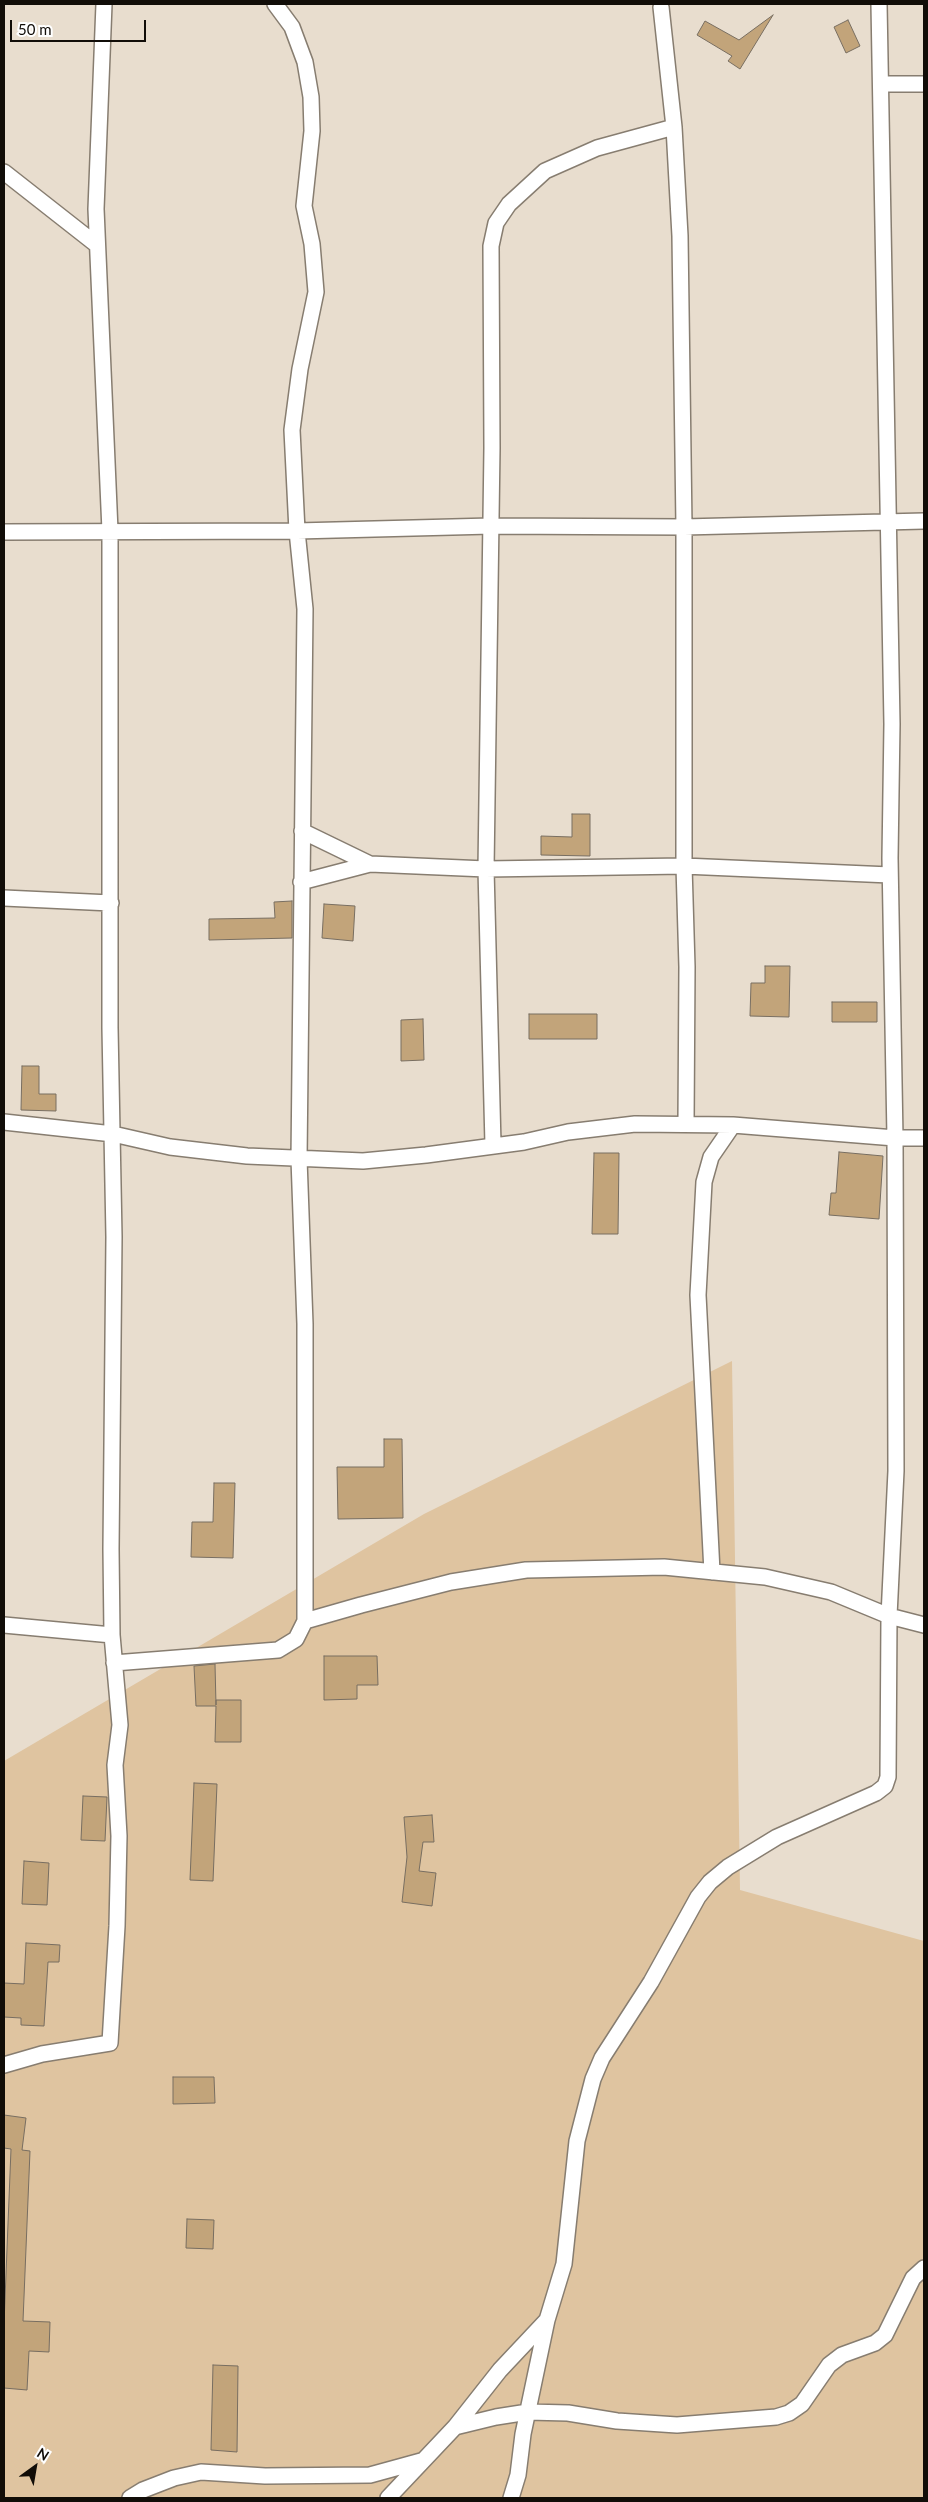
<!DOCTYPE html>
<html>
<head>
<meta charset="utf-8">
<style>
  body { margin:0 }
  #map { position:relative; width:928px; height:2502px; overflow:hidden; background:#e8ddce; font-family:Lato,sans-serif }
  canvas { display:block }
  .frame { position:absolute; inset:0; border:5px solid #110d08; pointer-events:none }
  .north { position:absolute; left:10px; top:2442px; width:50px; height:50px; -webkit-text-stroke:4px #fff; paint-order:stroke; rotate:32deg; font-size:14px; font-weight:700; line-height:20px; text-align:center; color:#110d08 }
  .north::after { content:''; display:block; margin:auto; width:18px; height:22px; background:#110d08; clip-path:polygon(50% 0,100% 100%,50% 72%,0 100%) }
  .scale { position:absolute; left:10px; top:20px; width:136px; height:22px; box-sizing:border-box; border:2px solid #110d08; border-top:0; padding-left:6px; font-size:15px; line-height:18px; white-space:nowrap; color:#110d08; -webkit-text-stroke:4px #fff; paint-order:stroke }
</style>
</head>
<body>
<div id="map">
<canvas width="928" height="2502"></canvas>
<div class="frame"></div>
<div class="north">N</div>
<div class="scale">50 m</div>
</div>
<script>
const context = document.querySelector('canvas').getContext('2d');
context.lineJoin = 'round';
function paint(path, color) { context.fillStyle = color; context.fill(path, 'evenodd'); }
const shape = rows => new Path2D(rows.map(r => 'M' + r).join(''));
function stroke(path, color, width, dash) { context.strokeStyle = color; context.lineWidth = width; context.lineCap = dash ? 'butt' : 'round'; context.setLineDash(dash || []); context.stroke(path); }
const green = shape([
  [732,1361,740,1890,924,1941,924,2498,4,2498,4,1761,424,1514]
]);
const building = shape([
  [773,15,740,69,728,61,732,56,697,35,705,21,739,40,773,15],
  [848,20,860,46,846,53,834,27,848,20],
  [572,814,590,814,590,856,541,855,541,836,572,837,572,814],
  [292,901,292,938,209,940,209,919,275,918,274,902,292,901],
  [324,904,355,906,353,941,322,938,324,904],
  [765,966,790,966,789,1017,750,1016,751,983,765,983,765,966],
  [832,1002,877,1002,877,1022,832,1022,832,1002],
  [529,1014,597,1014,597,1039,529,1039,529,1014],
  [423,1019,424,1060,401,1061,401,1020,423,1019],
  [22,1066,39,1066,39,1094,56,1094,56,1111,21,1110,22,1066],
  [839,1152,883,1156,879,1219,829,1215,831,1193,836,1193,839,1152],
  [594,1153,619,1153,618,1234,592,1234,594,1153],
  [384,1439,402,1439,403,1518,338,1519,337,1467,384,1467,384,1439],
  [214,1483,235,1483,233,1558,191,1557,192,1522,213,1522,214,1483],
  [324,1656,377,1656,378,1685,357,1685,357,1699,324,1700,324,1656],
  [215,1664,216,1705,216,1700,241,1700,241,1742,215,1742,216,1706,196,1706,194,1666,215,1664],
  [194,1783,217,1784,213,1881,190,1880,194,1783],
  [83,1796,107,1797,105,1841,81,1840,83,1796],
  [432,1815,434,1842,423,1842,419,1871,436,1873,432,1906,402,1902,407,1857,404,1817,432,1815],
  [24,1861,49,1863,47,1905,22,1904,24,1861],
  [26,1943,60,1945,59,1962,48,1962,44,2026,21,2025,21,2018,4,2017,4,1983,24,1984,26,1943],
  [173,2077,214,2077,215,2103,173,2104,173,2077],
  [4,2115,26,2118,22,2150,30,2151,23,2321,50,2322,49,2352,29,2351,27,2390,4,2388,4,2324,11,2149,4,2148,4,2115],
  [187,2219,214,2220,213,2249,186,2248,187,2219],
  [213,2365,238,2366,237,2452,211,2450,213,2365]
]);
const street = shape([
  [661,7,674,127,680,236,684,527,684,866,687,967,686,1123],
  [882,84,924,84],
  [4,172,97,245],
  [4,532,297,531,491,526,684,527,924,521],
  [302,831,370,864],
  [301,882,370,864,486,869,684,866,890,875],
  [4,898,111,903],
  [4,1122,113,1134,170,1147,247,1156,363,1161,426,1155,524,1142,568,1132,635,1124,733,1125,895,1138,924,1138],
  [493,1145,486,869,492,448,491,246,496,223,509,204,545,171,597,148,674,127],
  [712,1572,698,1295,704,1182,711,1157,733,1125],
  [305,1621,361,1605,451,1582,526,1570,664,1567,765,1577,831,1592,889,1616,924,1625],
  [4,1625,112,1635],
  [114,1663,278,1650,296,1639,305,1621,305,1324,299,1159,305,609,297,531,292,430,300,369,316,292,312,244,304,206,312,131,311,97,305,62,292,27,275,4],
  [4,2065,42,2054,110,2043,117,1926,119,1836,115,1765,120,1725,112,1635,111,1549,114,1237,110,1028,110,531,96,209,104,4],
  [455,2427,496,2417,528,2412,568,2413,617,2421,677,2425,776,2417,789,2413,802,2404,829,2365,842,2355,875,2343,885,2335,913,2278,924,2268],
  [130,2498,143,2490,174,2478,201,2472,265,2476,370,2475,421,2461],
  [388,2498,455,2427,500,2370,547,2320],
  [511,2498,518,2475,523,2434,547,2320,564,2264,577,2141,593,2079,602,2058,651,1982,698,1897,710,1882,728,1867,777,1837,876,1793,885,1786,888,1777,889,1616,896,1471,895,1138,890,858,892,724,879,4]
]);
paint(green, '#dfc4a0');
paint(building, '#c2a47a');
stroke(building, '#786e61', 1);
stroke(street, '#877d70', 18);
stroke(street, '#fff', 15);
</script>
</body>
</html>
